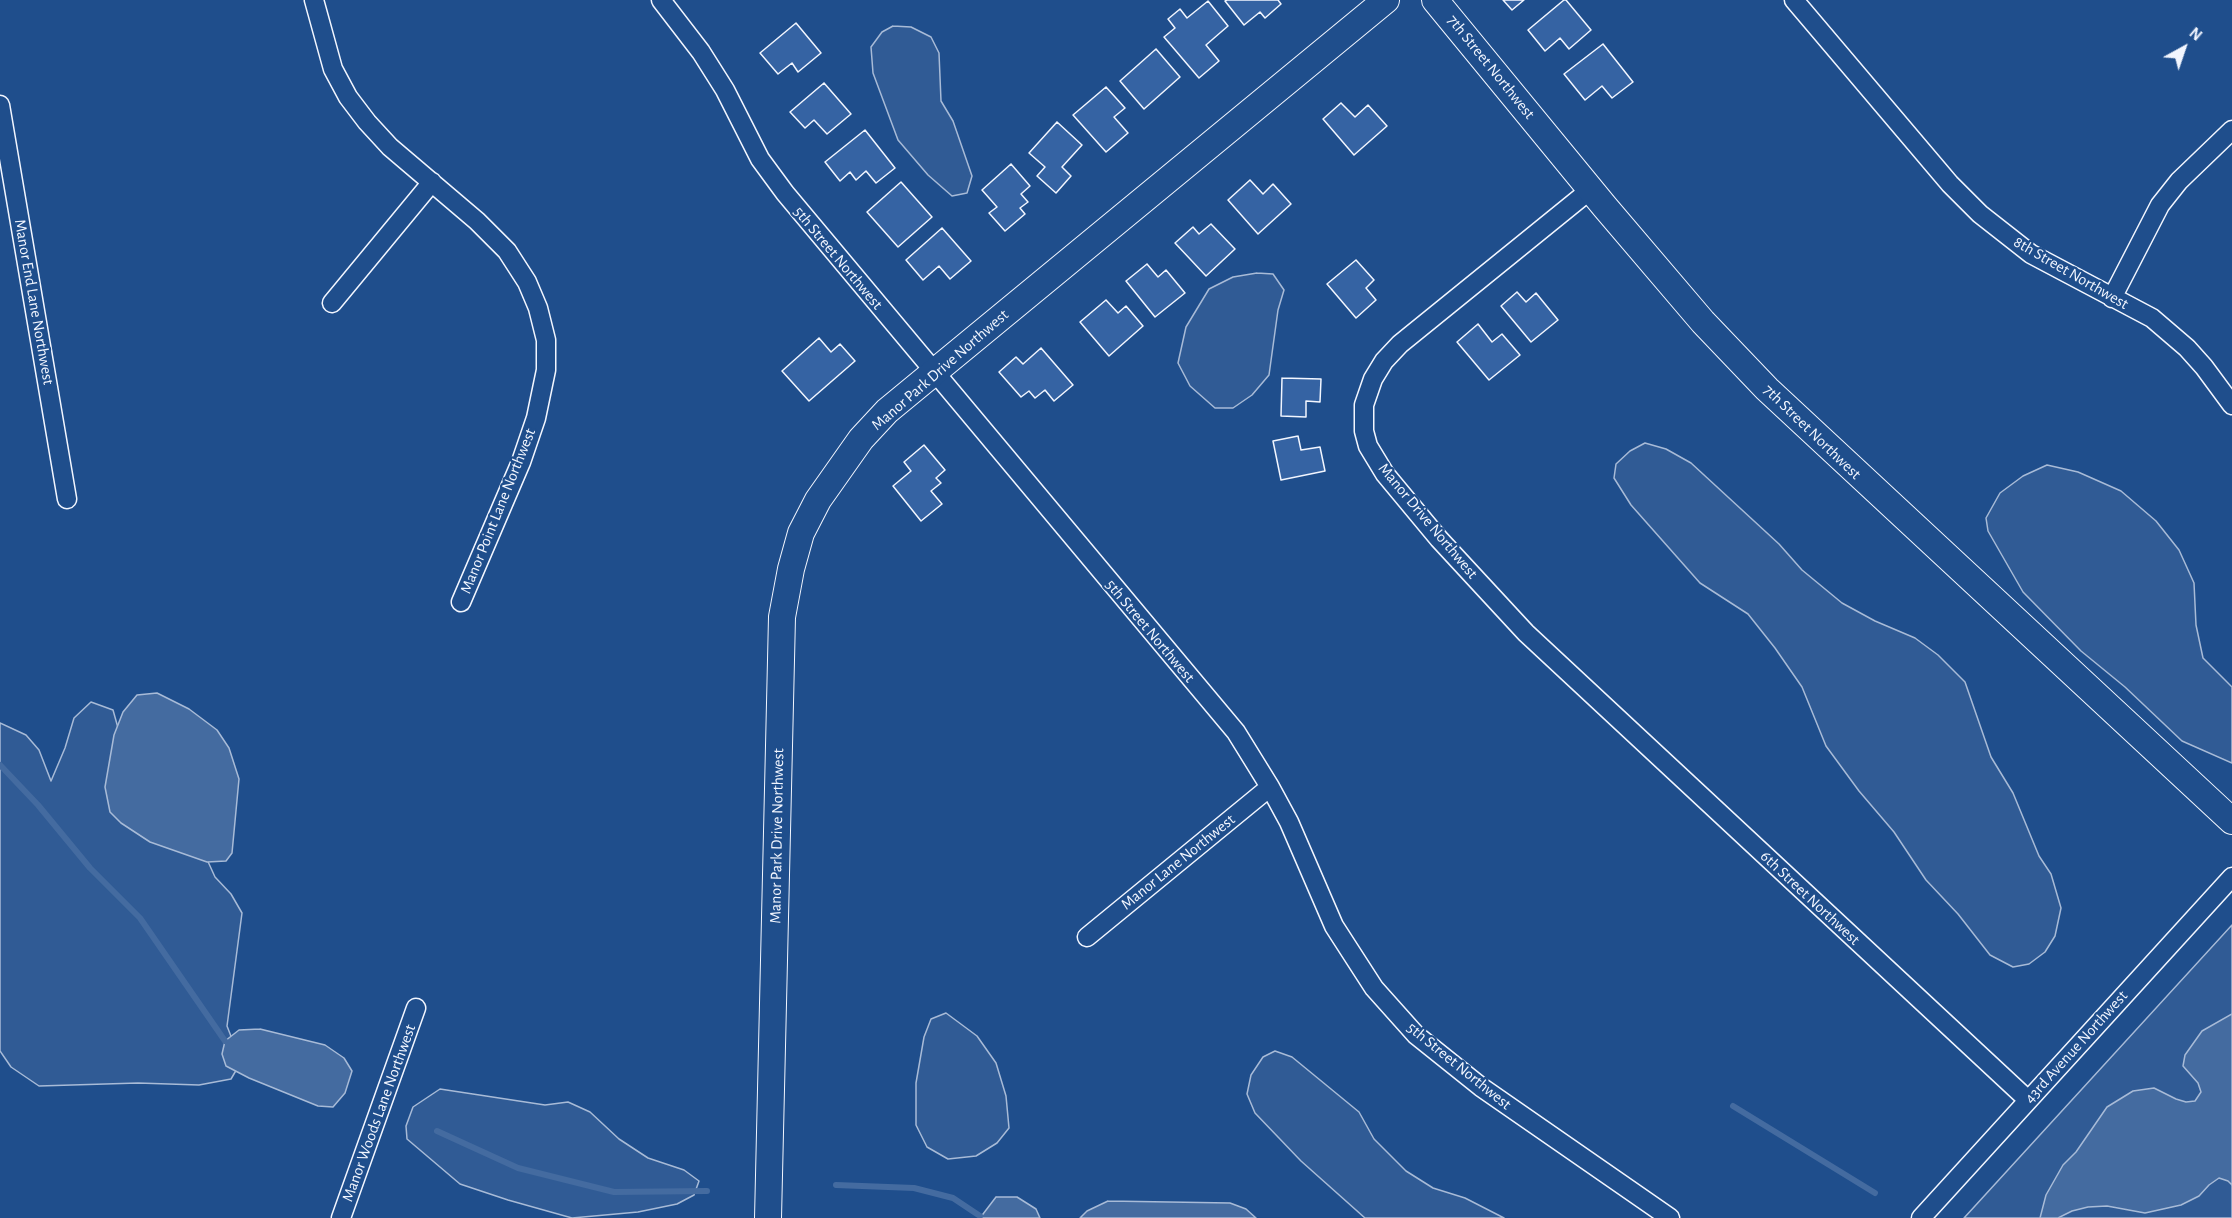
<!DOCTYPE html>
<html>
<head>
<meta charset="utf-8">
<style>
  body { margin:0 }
  #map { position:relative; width:2232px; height:1218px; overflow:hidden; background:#1f4e8c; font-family:"Alegreya Sans",sans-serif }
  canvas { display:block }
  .north { position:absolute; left:2154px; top:18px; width:60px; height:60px; -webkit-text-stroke:4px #1f4e8c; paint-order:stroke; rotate:40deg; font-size:16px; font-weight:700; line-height:24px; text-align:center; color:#f2f6ff }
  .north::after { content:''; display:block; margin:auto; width:21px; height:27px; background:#f2f6ff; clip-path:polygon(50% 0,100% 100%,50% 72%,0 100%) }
</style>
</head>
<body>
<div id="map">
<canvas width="2232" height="1218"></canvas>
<div class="north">N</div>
</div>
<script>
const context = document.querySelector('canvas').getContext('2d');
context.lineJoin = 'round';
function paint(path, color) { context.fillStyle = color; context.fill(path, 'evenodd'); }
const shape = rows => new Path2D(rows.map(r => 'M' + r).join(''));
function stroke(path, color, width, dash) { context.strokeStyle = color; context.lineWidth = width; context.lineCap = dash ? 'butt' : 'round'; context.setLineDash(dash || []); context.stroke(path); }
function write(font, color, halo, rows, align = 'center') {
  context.font = font + ' "Alegreya Sans",sans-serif'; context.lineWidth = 4.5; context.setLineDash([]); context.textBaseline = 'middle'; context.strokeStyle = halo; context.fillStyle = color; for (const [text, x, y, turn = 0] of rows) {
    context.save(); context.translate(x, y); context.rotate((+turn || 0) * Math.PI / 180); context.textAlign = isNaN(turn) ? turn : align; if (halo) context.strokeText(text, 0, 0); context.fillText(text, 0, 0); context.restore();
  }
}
const built = shape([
  [893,26,911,27,931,37,939,53,941,101,953,121,972,176,967,193,952,196,928,175,898,140,873,73,871,47,882,32,893,26],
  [1257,273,1273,274,1284,290,1278,310,1269,375,1252,395,1233,408,1215,408,1190,386,1178,363,1186,327,1209,289,1233,277,1257,273],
  [1645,443,1666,449,1691,463,1779,544,1802,570,1842,603,1875,621,1915,638,1938,655,1965,682,1991,757,2013,793,2039,856,2051,874,2061,908,2055,936,2045,952,2029,964,2013,967,1990,955,1958,914,1926,880,1894,832,1859,791,1826,746,1802,687,1775,648,1748,614,1700,583,1631,505,1614,478,1616,464,1630,451,1645,443],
  [2047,465,2078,472,2121,491,2156,521,2179,550,2194,583,2196,625,2203,658,2232,687,2232,763,2182,741,2125,687,2081,651,2023,592,1988,531,1986,518,2000,493,2023,476,2047,465],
  [91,702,113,710,120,735,205,855,215,877,231,894,242,913,227,1026,241,1062,231,1079,199,1085,138,1083,39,1086,11,1067,0,1051,0,723,26,735,39,750,51,781,65,748,74,718,91,702],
  [2232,925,2232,1218,1964,1218,2232,925],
  [946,1013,977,1036,996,1063,1006,1096,1009,1128,997,1143,976,1156,948,1159,927,1147,916,1125,916,1083,924,1037,931,1019,946,1013],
  [1275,1051,1292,1057,1359,1112,1374,1139,1406,1171,1433,1188,1465,1198,1504,1218,1365,1218,1301,1161,1255,1113,1247,1094,1251,1075,1263,1057,1275,1051],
  [440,1089,545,1105,568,1102,590,1112,619,1139,648,1158,684,1170,699,1181,694,1195,677,1204,638,1212,572,1218,508,1200,460,1184,407,1139,406,1126,413,1107,440,1089]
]);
const water = shape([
  [157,693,189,709,217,730,229,748,239,779,232,853,226,861,207,862,150,842,121,823,110,812,105,787,114,735,123,712,137,695,157,693],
  [2232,1014,2232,1185,2228,1181,2219,1178,2209,1185,2199,1196,2181,1205,2145,1213,2107,1206,2088,1207,2072,1211,2058,1218,2040,1218,2046,1195,2063,1165,2076,1152,2107,1107,2133,1091,2154,1088,2176,1099,2186,1102,2195,1101,2201,1092,2198,1083,2183,1066,2185,1055,2202,1031,2232,1014],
  [260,1029,325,1045,344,1058,352,1071,345,1093,333,1107,318,1106,249,1078,226,1066,222,1054,225,1041,239,1030,260,1029],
  [996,1197,1017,1197,1036,1209,1040,1218,980,1218,996,1197],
  [1108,1201,1230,1203,1246,1209,1256,1218,1080,1218,1087,1211,1108,1201]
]);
const stream = shape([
  [0,765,38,805,90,868,140,918,225,1041],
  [1733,1106,1875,1193],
  [437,1131,518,1168,614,1192,707,1191],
  [836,1185,914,1188,953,1198,980,1216]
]);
const building = shape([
  [1227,0,1278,0,1281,4,1265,18,1260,12,1244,25,1225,1,1227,0],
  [1503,0,1524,0,1512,10,1503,0],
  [1564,0,1566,0,1591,30,1569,49,1560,38,1545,51,1528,30,1564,0],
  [1208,1,1228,26,1206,45,1219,61,1199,78,1164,37,1175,28,1168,19,1180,9,1187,18,1208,1],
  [796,23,821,53,798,72,792,63,778,74,760,53,796,23],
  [1603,44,1633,82,1612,98,1602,86,1585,100,1564,74,1603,44],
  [1156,49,1180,77,1144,109,1120,81,1156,49],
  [824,83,851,114,827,134,814,120,805,128,790,112,824,83],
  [1106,87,1125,108,1114,117,1128,133,1106,152,1073,115,1106,87],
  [1341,103,1355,117,1368,105,1387,126,1354,155,1323,119,1341,103],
  [1057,122,1082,145,1062,167,1071,176,1056,193,1037,176,1045,167,1029,153,1057,122],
  [865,130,895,168,876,183,866,171,856,180,850,172,840,181,825,162,865,130],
  [1011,164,1030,186,1021,194,1028,202,1020,208,1025,214,1005,231,989,213,997,207,982,190,1011,164],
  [1250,180,1263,194,1273,184,1291,204,1258,234,1228,200,1250,180],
  [901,182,932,217,898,247,867,212,901,182],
  [1211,224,1235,249,1206,276,1175,243,1193,227,1199,234,1211,224],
  [942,228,971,261,950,279,939,266,923,280,906,260,942,228],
  [1356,260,1374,280,1366,288,1376,300,1356,318,1327,284,1356,260],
  [1147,264,1158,277,1166,270,1185,293,1155,317,1126,281,1147,264],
  [1517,292,1526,302,1536,293,1558,320,1531,342,1501,306,1517,292],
  [1106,300,1118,313,1126,306,1143,326,1109,356,1080,322,1106,300],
  [1478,324,1492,342,1502,334,1520,355,1489,380,1457,342,1478,324],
  [819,338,831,352,840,344,855,361,809,401,782,371,819,338],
  [1041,348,1073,385,1054,401,1045,390,1035,398,1029,391,1021,397,999,372,1016,357,1023,364,1041,348],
  [1282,378,1321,379,1320,402,1306,401,1306,417,1281,416,1282,378],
  [1298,436,1301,450,1320,447,1325,471,1281,480,1273,441,1298,436],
  [924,445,945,470,936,478,941,483,931,491,942,504,921,521,893,486,911,471,904,462,924,445]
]);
const street = shape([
  [314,0,333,69,348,97,367,122,390,147,477,221,507,251,527,282,538,308,546,340,546,370,536,418,521,462,461,602],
  [661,0,701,52,725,90,760,159,785,193,1236,732,1270,787,1289,822,1334,926,1374,988,1416,1035,1481,1087,1670,1218],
  [1794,0,1950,184,1980,214,2031,254,2152,318,2187,348,2204,367,2232,405],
  [0,105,67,499],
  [1590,190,1400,344,1384,361,1373,379,1364,405,1364,431,1368,446,1385,474,1439,539,1526,633,2028,1100],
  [2112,298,2160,205,2179,181,2232,130],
  [332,303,432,182],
  [1087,937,1270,787],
  [341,1218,416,1008],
  [1921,1218,2232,877]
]);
const secondary = shape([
  [1435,0,1605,207,1703,322,1767,389,2232,821],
  [768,1218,782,617,791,569,801,533,818,500,861,439,887,411,1386,0]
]);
const streetNames = [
  ["7th Street Northwest",1491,67,51],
  ["5th Street Northwest",838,258,50],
  ["8th Street Northwest",2071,273,30],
  ["Manor End Lane Northwest",34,302,80],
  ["Manor Park Drive Northwest",940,370,-41],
  ["7th Street Northwest",1812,432,44],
  ["Manor Point Lane Northwest",498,511,-68],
  ["Manor Drive Northwest",1428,521,50],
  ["5th Street Northwest",1150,631,50],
  ["Manor Park Drive Northwest",777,836,-89],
  ["Manor Lane Northwest",1178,862,-39],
  ["6th Street Northwest",1810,898,43],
  ["43rd Avenue Northwest",2076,1047,-48],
  ["5th Street Northwest",1459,1066,39],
  ["Manor Woods Lane Northwest",379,1113,-70]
];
paint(built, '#305b95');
stroke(built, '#a8bbd7', 1.5);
paint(water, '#446ba0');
stroke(water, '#a8bbd7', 1.5);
stroke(stream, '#446ba0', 6);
paint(building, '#3563a3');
stroke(building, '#f2f6ff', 1.5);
stroke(street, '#f2f6ff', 21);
stroke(secondary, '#f2f6ff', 28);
stroke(street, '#1f4e8c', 18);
stroke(secondary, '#1f4e8c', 26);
write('16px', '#f2f6ff', '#1f4e8c', streetNames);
</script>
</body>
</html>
